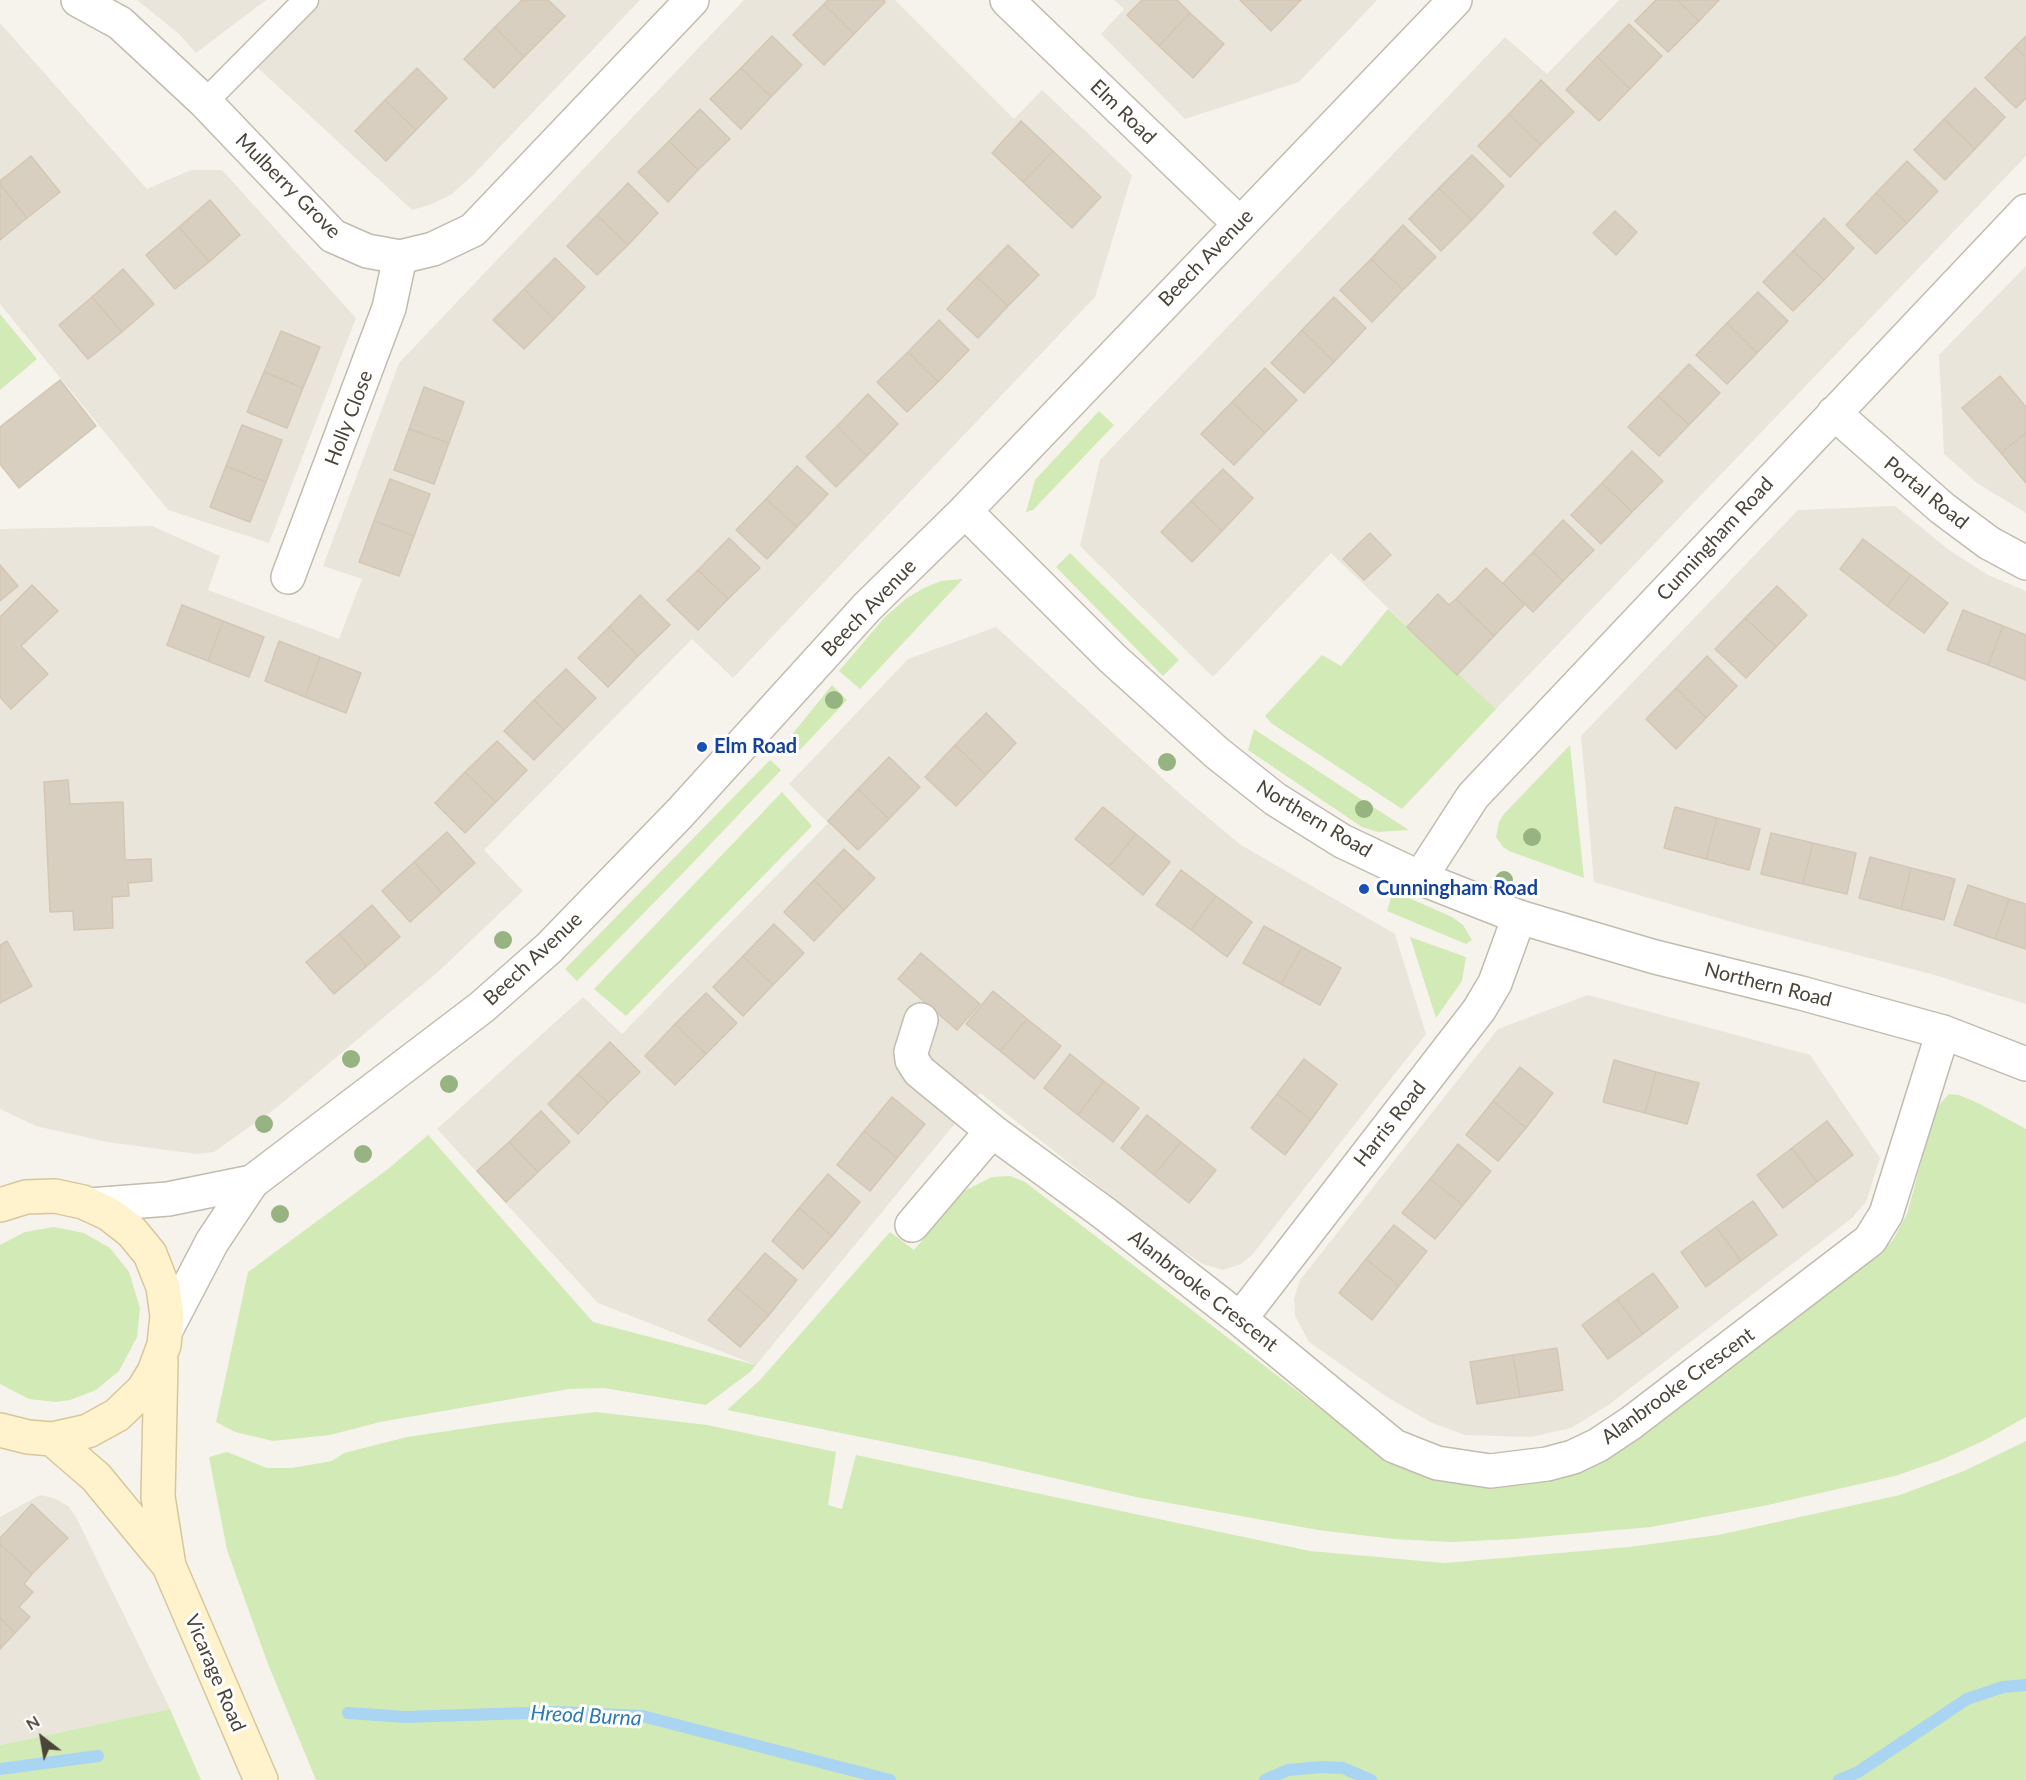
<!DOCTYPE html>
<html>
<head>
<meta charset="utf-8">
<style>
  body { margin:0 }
  #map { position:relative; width:2026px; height:1780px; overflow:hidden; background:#f6f3ec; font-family:Lato,sans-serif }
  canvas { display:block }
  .north { position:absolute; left:12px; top:1708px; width:60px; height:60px; -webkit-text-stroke:4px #fff; paint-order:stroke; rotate:329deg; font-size:16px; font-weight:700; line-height:24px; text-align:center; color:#4b4439 }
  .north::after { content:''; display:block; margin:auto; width:21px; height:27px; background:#4b4439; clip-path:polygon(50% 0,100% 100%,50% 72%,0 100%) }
</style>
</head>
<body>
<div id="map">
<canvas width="2026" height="1780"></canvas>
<div class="north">N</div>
</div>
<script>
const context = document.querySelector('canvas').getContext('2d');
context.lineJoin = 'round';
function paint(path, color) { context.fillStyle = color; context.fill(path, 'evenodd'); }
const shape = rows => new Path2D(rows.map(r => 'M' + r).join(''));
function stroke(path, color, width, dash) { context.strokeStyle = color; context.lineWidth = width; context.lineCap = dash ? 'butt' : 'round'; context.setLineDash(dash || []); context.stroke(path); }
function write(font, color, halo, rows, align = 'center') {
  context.font = font + ' Lato,sans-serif'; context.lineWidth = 6; context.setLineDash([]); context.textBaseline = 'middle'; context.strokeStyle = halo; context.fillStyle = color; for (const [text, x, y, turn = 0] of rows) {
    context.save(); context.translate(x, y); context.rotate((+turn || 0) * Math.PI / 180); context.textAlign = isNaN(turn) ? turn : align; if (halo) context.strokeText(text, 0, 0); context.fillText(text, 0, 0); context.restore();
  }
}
const residential = shape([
  [137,0,266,0,196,53,179,34],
  [321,0,640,0,473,175,452,194,432,204,412,210,258,68],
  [744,0,895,0,1014,119,1042,90,1132,175,1095,297,733,678,692,639,484,850,523,891,439,971,276,1108,214,1152,197,1154,107,1142,36,1126,0,1109,0,529,152,526,220,556,208,590,339,639,362,579,323,566,399,363],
  [1114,0,1377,0,1299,82,1185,119,1101,34,1124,9],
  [1619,0,2026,0,2026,156,1496,709,1457,675,1331,553,1213,677,1080,546,1100,460,1505,37,1547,74],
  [0,23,147,189,191,170,222,170,356,318,269,543,168,510,0,304],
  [2026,266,2026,513,1977,483,1944,454,1939,355],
  [1895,506,1949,550,1988,575,2026,591,2026,1004,1931,974,1742,925,1594,882,1581,736,1798,510],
  [996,627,1180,794,1241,845,1395,934,1426,1034,1252,1255,1241,1264,1223,1270,1203,1264,1175,1246,980,1093,756,1365,598,1303,437,1129,583,997,622,1034,828,823,789,784,908,659],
  [1588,995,1810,1055,1880,1158,1866,1202,1852,1218,1607,1406,1571,1428,1531,1437,1465,1435,1432,1423,1387,1397,1309,1342,1295,1316,1294,1299,1300,1280,1498,1029],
  [40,1495,54,1498,68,1506,76,1517,170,1709,0,1745,0,1517]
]);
const green = shape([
  [0,314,37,359,0,390],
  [1099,411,1114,425,1033,510,1026,512,1035,480],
  [1070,553,1179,660,1163,676,1056,567],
  [963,579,860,689,839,671,885,617,907,598,924,588,941,581],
  [1388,609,1496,709,1402,809,1271,723,1265,716,1322,655,1341,666],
  [832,685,847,700,797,753,786,742],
  [1254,729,1376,809,1409,830,1378,832,1362,827,1248,750],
  [1570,745,1584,878,1509,851,1503,847,1496,837,1499,822,1504,814],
  [770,760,781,770,685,871,577,981,565,969],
  [782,792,812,826,626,1016,594,989],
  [1393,891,1452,917,1463,925,1472,940,1466,944,1387,911],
  [1410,937,1466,957,1462,981,1436,1018],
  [1949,1094,1959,1095,1978,1103,2026,1129,2026,1417,1983,1441,1941,1460,1895,1476,1768,1505,1651,1527,1515,1539,1451,1542,1394,1539,1318,1530,1136,1497,980,1461,727,1410,760,1380,890,1232,914,1250,964,1191,992,1177,1010,1176,1025,1182,1378,1453,1493,1483,1687,1397,1875,1258,1893,1240,1907,1214,1932,1123,1938,1106],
  [428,1135,593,1322,756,1365,750,1372,706,1405,604,1388,569,1389,380,1422,330,1435,273,1441,235,1432,216,1422,248,1272,388,1169],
  [54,1227,84,1233,110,1248,129,1272,140,1308,137,1337,119,1371,96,1390,70,1400,56,1402,29,1399,0,1384,0,1245,25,1232],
  [596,1412,707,1425,836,1452,828,1505,842,1509,856,1455,1310,1551,1445,1563,1629,1547,1718,1535,1900,1495,1964,1471,2026,1441,2026,1780,316,1780,268,1664,227,1550,209,1457,227,1452,267,1468,292,1468,332,1461,344,1453,407,1437,501,1423],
  [170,1709,201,1780,0,1780,0,1745]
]);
const stream = shape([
  [348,1713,405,1717,558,1712,642,1716,890,1780],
  [0,1769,98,1756],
  [1265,1780,1288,1770,1321,1767,1343,1768,1371,1780],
  [1839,1780,1858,1772,1967,1699,2003,1687,2026,1685]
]);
const building = shape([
  [522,0,548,0,565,16,524,57,495,27,522,0],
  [828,0,884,0,885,2,854,34,824,4,828,0],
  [1142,0,1177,0,1190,13,1159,46,1127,15,1142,0],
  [1240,0,1301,0,1271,31,1240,0],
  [1656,0,1677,0,1699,21,1668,52,1635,21,1656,0],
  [1677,0,1719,0,1699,21,1677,0],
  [824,4,854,34,824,65,793,35,824,4],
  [1190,13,1224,44,1193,78,1159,46,1190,13],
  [1629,24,1662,56,1630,89,1597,57,1629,24],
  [495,27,524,57,494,88,464,59,495,27],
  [772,36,802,65,771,97,741,68,772,36],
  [2026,36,2026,57,2015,47,2026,36],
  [2015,47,2026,57,2026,98,2016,108,1985,78,2015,47],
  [1597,57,1630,89,1599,121,1566,90,1597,57],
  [417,68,447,98,416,130,385,100,417,68],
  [741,68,771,97,741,129,710,99,741,68],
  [1541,80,1574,112,1541,145,1509,114,1541,80],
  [1975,88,2005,117,1975,149,1944,119,1975,88],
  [385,100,416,130,386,161,355,131,385,100],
  [700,109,730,139,698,170,669,141,700,109],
  [1509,114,1541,145,1510,177,1478,146,1509,114],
  [1944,119,1975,149,1945,180,1914,150,1944,119],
  [1021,121,1053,151,1023,182,992,153,1021,121],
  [669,141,698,170,668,202,638,172,669,141],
  [1053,151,1101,197,1072,228,1023,182,1053,151],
  [1472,155,1504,186,1472,220,1439,188,1472,155],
  [31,156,60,192,27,218,0,184,0,181,31,156],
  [1907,161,1938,191,1907,223,1876,193,1907,161],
  [628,183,658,213,628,245,597,215,628,183],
  [0,184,27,218,0,240,0,184],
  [1439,188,1472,220,1441,251,1409,219,1439,188],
  [1876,193,1907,223,1876,254,1846,225,1876,193],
  [210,200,240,235,209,262,179,227,210,200],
  [1615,211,1637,232,1616,255,1593,233,1615,211],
  [597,215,628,245,597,275,567,246,597,215],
  [1824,218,1854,248,1824,280,1793,251,1824,218],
  [1403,225,1436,257,1403,290,1371,259,1403,225],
  [179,227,209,262,175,289,146,255,179,227],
  [1008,245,1039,275,1008,306,977,277,1008,245],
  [1793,251,1824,280,1793,311,1763,282,1793,251],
  [555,258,585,287,554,319,524,289,555,258],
  [1371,259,1403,290,1372,322,1340,290,1371,259],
  [123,269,154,304,122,332,92,297,123,269],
  [977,277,1008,306,978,338,947,309,977,277],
  [524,289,554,319,524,349,493,320,524,289],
  [1758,292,1788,321,1757,353,1727,323,1758,292],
  [92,297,122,332,88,359,59,325,92,297],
  [1334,297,1366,328,1334,362,1302,330,1334,297],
  [939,320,969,350,938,382,908,352,939,320],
  [1727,323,1757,353,1727,384,1696,355,1727,323],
  [1302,330,1334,362,1304,393,1271,363,1302,330],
  [281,331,320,347,303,388,264,372,281,331],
  [908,352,938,382,907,412,877,382,908,352],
  [1689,364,1720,393,1689,425,1658,396,1689,364],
  [1265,368,1297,400,1265,433,1232,402,1265,368],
  [264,372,303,388,287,428,247,412,264,372],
  [2000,376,2026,407,2026,433,2001,453,1962,408,2000,376],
  [60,380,96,426,19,488,0,464,0,427,60,380],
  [424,387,464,402,449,443,409,429,424,387],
  [868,394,898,424,867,456,837,426,868,394],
  [1658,396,1689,425,1659,456,1628,427,1658,396],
  [1232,402,1265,433,1234,465,1201,434,1232,402],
  [242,425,282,440,266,482,226,466,242,425],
  [837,426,867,456,836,487,806,457,837,426],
  [409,429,449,443,434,484,394,470,409,429],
  [2026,433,2026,483,2001,453,2026,433],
  [1632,451,1663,481,1632,512,1602,483,1632,451],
  [226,466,266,482,250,522,210,507,226,466],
  [797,466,828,494,797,527,766,499,797,466],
  [1223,469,1253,498,1222,531,1191,501,1223,469],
  [390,479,430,494,414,536,374,521,390,479],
  [1602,483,1632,512,1601,544,1571,515,1602,483],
  [766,499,797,527,767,559,736,530,766,499],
  [1191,501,1222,531,1192,562,1161,532,1191,501],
  [1563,520,1594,550,1563,581,1533,552,1563,520],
  [374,521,414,536,399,576,359,562,374,521],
  [1370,533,1391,555,1364,580,1343,559,1370,533],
  [729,538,760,568,728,599,698,570,729,538],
  [1863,539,1911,575,1887,606,1840,569,1863,539],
  [1533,552,1563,581,1533,612,1503,583,1533,552],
  [0,565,18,586,0,601,0,565],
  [1486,568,1525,604,1494,636,1456,599,1486,568],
  [698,570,728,599,698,630,667,600,698,570],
  [1911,575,1948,603,1924,633,1887,606,1911,575],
  [32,585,58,611,21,646,48,674,11,709,0,697,0,617,32,585],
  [1777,586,1807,615,1776,647,1745,618,1777,586],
  [1438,594,1449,605,1456,599,1494,636,1457,675,1407,627,1438,594],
  [640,595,670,625,638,656,609,627,640,595],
  [182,605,223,621,208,661,167,645,182,605],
  [1963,610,2003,626,1988,665,1947,650,1963,610],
  [1745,618,1776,647,1746,678,1715,649,1745,618],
  [223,621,264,637,249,677,208,661,223,621],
  [2003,626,2026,635,2026,680,1988,665,2003,626],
  [609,627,638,656,608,687,578,658,609,627],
  [279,641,320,657,305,697,265,681,279,641],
  [1707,656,1737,686,1706,718,1676,688,1707,656],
  [320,657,361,673,346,713,305,697,320,657],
  [566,669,596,698,564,730,534,700,566,669],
  [1676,688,1706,718,1676,749,1646,719,1676,688],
  [534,700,564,730,534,760,504,731,534,700],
  [986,713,1016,743,986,775,955,745,986,713],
  [497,741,527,770,496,802,465,772,497,741],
  [955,745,986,775,956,806,925,777,955,745],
  [889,757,920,787,889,819,858,789,889,757],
  [465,772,496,802,465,833,435,803,465,772],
  [68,780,70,804,123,802,125,860,151,859,152,881,128,883,129,896,112,897,113,928,74,930,73,911,50,912,44,782,68,780],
  [858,789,889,819,858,850,828,821,858,789],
  [1103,807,1136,834,1109,867,1075,839,1103,807],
  [1675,807,1717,818,1706,859,1664,848,1675,807],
  [1717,818,1760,829,1749,870,1706,859,1717,818],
  [447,832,475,863,442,893,414,862,447,832],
  [1771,833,1813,843,1803,884,1761,874,1771,833],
  [1136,834,1170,862,1143,895,1109,867,1136,834],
  [1813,843,1856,853,1847,894,1803,884,1813,843],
  [844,849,875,878,844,910,814,880,844,849],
  [1870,857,1911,868,1901,909,1859,898,1870,857],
  [414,862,442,893,410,922,382,891,414,862],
  [1911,868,1955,879,1944,920,1901,909,1911,868],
  [1181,870,1216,896,1191,930,1156,905,1181,870],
  [814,880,844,910,814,941,784,912,814,880],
  [1968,885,2009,899,1995,939,1954,925,1968,885],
  [1216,896,1252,922,1227,957,1191,930,1216,896],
  [2009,899,2026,904,2026,949,1995,939,2009,899],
  [372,905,400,937,367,966,339,934,372,905],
  [774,924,804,953,773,985,743,956,774,924],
  [1264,926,1302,947,1281,984,1243,963,1264,926],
  [339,934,367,966,334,994,306,962,339,934],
  [7,941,32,986,0,1003,0,945,7,941],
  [1302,947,1341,968,1320,1005,1281,984,1302,947],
  [921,953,980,1004,957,1030,898,979,921,953],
  [743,956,773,985,743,1016,713,987,743,956],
  [993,991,1027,1019,1000,1051,966,1024,993,991],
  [706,993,737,1023,706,1054,675,1024,706,993],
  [1027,1019,1061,1046,1034,1079,1000,1051,1027,1019],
  [675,1024,706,1054,675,1085,645,1056,675,1024],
  [610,1042,640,1072,608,1103,578,1074,610,1042],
  [1070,1054,1104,1081,1078,1115,1044,1088,1070,1054],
  [1304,1059,1337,1084,1311,1120,1277,1094,1304,1059],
  [1614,1060,1656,1072,1645,1113,1603,1102,1614,1060],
  [1520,1067,1553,1093,1526,1128,1493,1101,1520,1067],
  [1656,1072,1699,1083,1687,1124,1645,1113,1656,1072],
  [578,1074,608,1103,578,1134,548,1104,578,1074],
  [1104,1081,1139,1108,1113,1142,1078,1115,1104,1081],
  [1277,1094,1311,1120,1285,1155,1251,1128,1277,1094],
  [892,1097,925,1124,897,1158,864,1131,892,1097],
  [1493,1101,1526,1128,1498,1161,1466,1135,1493,1101],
  [541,1111,570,1142,538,1172,509,1142,541,1111],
  [1147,1115,1181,1142,1154,1175,1121,1148,1147,1115],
  [1827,1121,1853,1155,1817,1182,1792,1148,1827,1121],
  [864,1131,897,1158,870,1191,837,1165,864,1131],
  [509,1142,538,1172,506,1202,477,1171,509,1142],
  [1181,1142,1216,1170,1189,1203,1154,1175,1181,1142],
  [1458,1144,1491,1171,1463,1205,1430,1179,1458,1144],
  [1792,1148,1817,1182,1783,1208,1757,1175,1792,1148],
  [828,1174,860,1202,832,1236,799,1208,828,1174],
  [1430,1179,1463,1205,1435,1239,1402,1213,1430,1179],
  [1753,1201,1777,1235,1741,1261,1716,1227,1753,1201],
  [799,1208,832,1236,803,1269,772,1241,799,1208],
  [1394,1225,1427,1251,1399,1286,1366,1259,1394,1225],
  [1716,1227,1741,1261,1706,1287,1681,1252,1716,1227],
  [765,1253,797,1280,769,1315,736,1287,765,1253],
  [1366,1259,1399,1286,1372,1320,1339,1293,1366,1259],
  [1653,1273,1678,1307,1643,1334,1617,1299,1653,1273],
  [736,1287,769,1315,740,1347,708,1320,736,1287],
  [1617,1299,1643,1334,1608,1359,1582,1325,1617,1299],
  [1557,1348,1563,1390,1520,1397,1513,1355,1557,1348],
  [1513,1355,1520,1397,1477,1404,1470,1362,1513,1355],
  [32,1504,68,1538,32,1574,0,1544,0,1538,32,1504],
  [0,1544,32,1574,24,1584,33,1592,19,1607,30,1617,15,1633,0,1618,0,1544],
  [0,1618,15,1633,0,1649,0,1618]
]);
const service = shape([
  [205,102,306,0]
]);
const minor = shape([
  [78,0,120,23,148,49,205,102,333,236,367,251,400,257,433,249,473,230,692,0],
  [1007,0,1239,223],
  [1834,413,1942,508,1989,543,2026,563],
  [288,577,389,308,400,257],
  [1420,878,1473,796,2026,211],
  [921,1020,911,1052,912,1060,919,1071,992,1131,1104,1213,1240,1319,1394,1446,1437,1463,1490,1471,1547,1464,1573,1457,1598,1445,1631,1423,1870,1240,1886,1214,1943,1032],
  [912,1225,992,1131],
  [1240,1319,1479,1010,1495,983,1519,917]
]);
const tertiary = shape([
  [965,511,1112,658,1217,753,1275,799,1342,841,1420,878,1519,917,1655,957,1801,993,1943,1032,2026,1064],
  [90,1205,168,1199,252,1182],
  [166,1330,212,1242,252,1182,482,1007,549,948,680,813,867,607,965,511,1455,0]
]);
const secondary = shape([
  [0,1205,26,1197,55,1196,83,1202,109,1214,132,1232,150,1254,163,1287,167,1316,164,1345,154,1372,143,1390,117,1415,88,1431,52,1439,28,1437,0,1430],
  [161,1361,158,1497,169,1566,261,1780],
  [52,1439,96,1477,166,1562]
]);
const trees = [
  [834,700],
  [1167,762],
  [1364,809],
  [1532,837],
  [1504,880],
  [503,940],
  [351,1059],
  [449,1084],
  [264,1124],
  [363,1154],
  [280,1214]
];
const markers = [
  [702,747,6,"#1a4fb4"],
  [1364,889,6,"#1a4fb4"]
];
const streetNames = [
  ["Elm Road",1123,112,44],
  ["Mulberry Grove",288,186,45],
  ["Beech Avenue",1206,258,-46],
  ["Holly Close",349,418,-69],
  ["Portal Road",1926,493,39],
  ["Cunningham Road",1715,539,-47],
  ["Beech Avenue",869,608,-46],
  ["Northern Road",1314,819,31],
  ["Beech Avenue",533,959,-43],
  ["Northern Road",1768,985,14],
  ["Harris Road",1390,1124,-52],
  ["Alanbrooke Crescent",1203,1291,38],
  ["Alanbrooke Crescent",1678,1386,-36],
  ["Vicarage Road",215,1673,67]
];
const transitNames = [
  ["Elm Road",714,747],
  ["Cunningham Road",1376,889]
];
const waterNames = [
  ["Hreod Burna",586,1716,3]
];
paint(residential, '#eae5da');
paint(green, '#d2eab5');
stroke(stream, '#a9d4f2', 12);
paint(building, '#d8cfc1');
stroke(building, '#d3c7b4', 1.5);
stroke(service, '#c2bbae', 27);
stroke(minor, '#c2bbae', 36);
stroke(tertiary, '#c2bbae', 36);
stroke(secondary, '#d6c79b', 36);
stroke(service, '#fff', 24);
stroke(minor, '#fff', 33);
stroke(tertiary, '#fff', 33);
stroke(secondary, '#fff3cd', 33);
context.fillStyle = '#97b381';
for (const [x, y] of trees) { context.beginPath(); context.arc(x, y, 9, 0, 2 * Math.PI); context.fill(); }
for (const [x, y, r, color] of markers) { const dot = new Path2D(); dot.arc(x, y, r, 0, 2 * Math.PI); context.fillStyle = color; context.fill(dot); stroke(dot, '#fff', 2); }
write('20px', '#4b4439', '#fff', streetNames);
write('bold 20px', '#164399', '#fff', transitNames, 'left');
write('italic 21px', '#2e7ab2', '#fff', waterNames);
</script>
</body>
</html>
